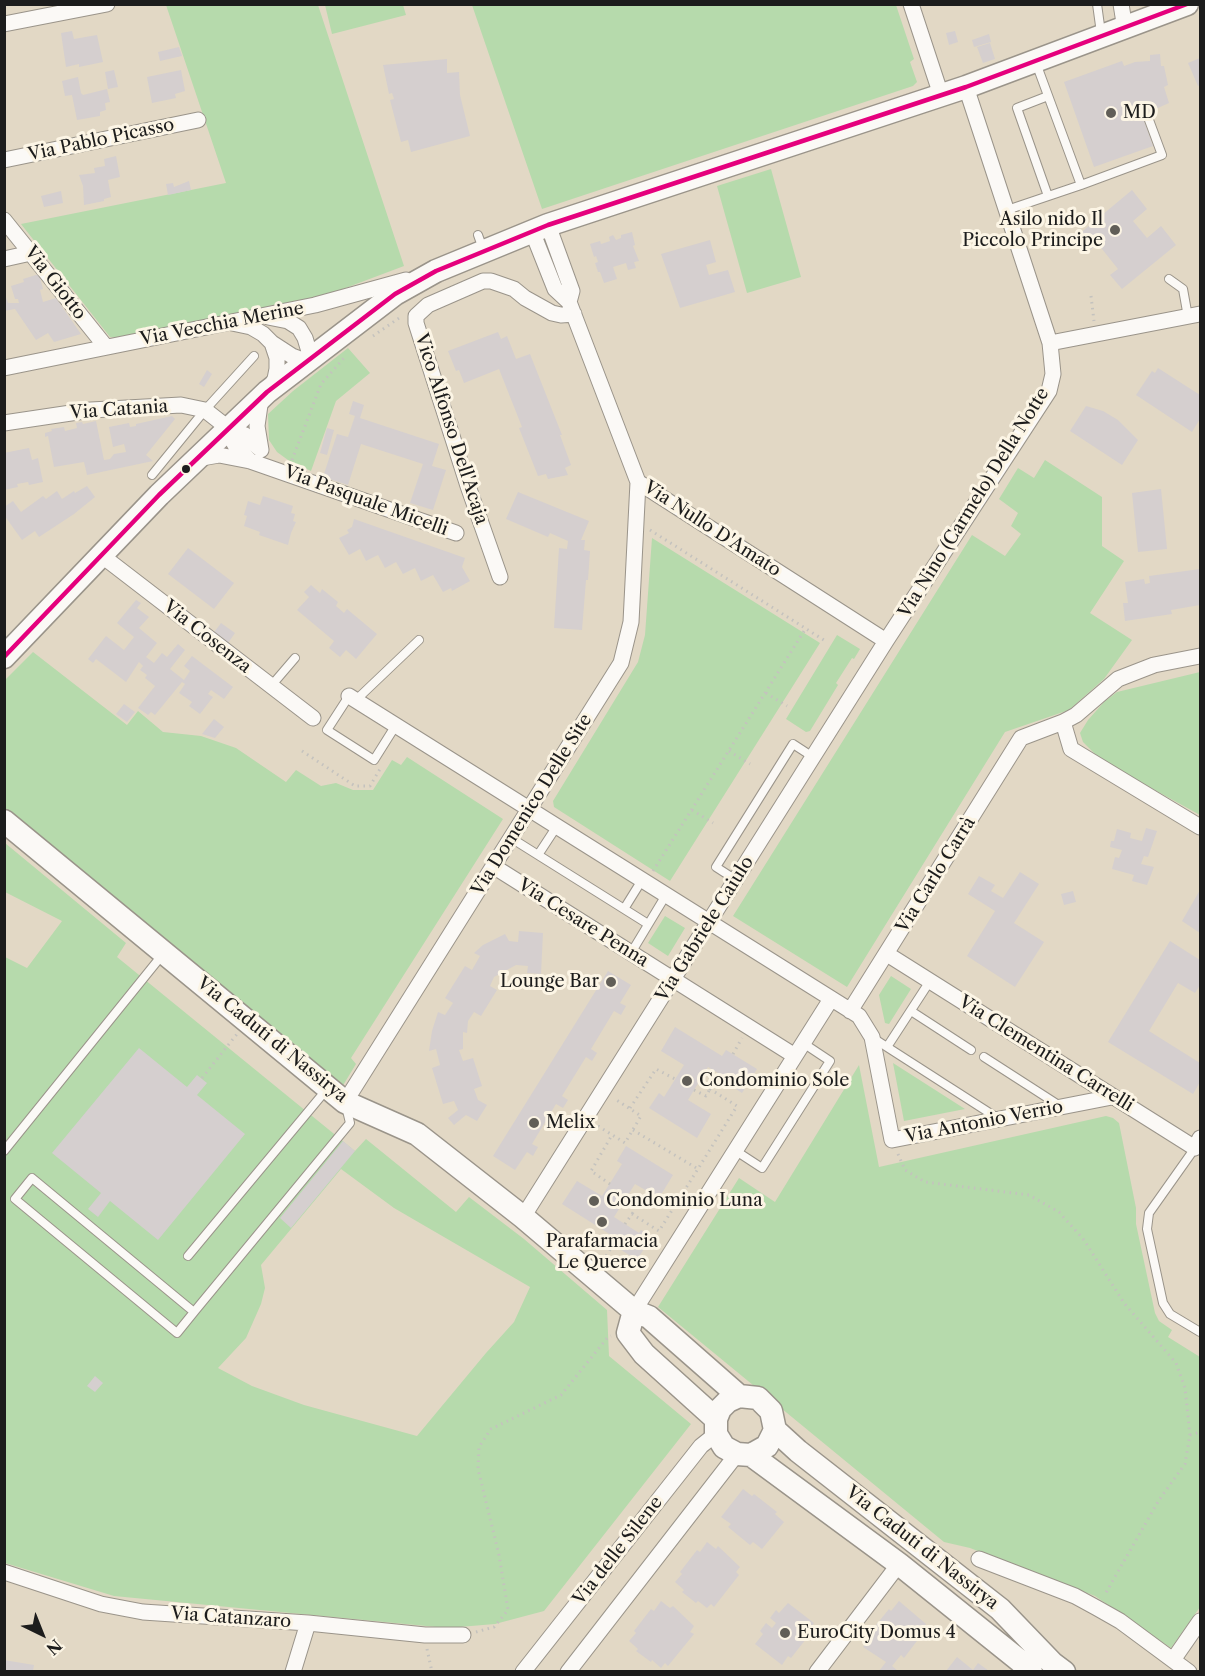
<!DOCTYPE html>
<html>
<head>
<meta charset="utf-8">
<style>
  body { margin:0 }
  #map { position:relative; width:1205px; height:1676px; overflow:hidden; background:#e2d8c5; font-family:"Libre Caslon Text",serif }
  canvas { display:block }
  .frame { position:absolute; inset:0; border:6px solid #1c1c1c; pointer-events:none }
  .north { position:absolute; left:12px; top:1604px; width:60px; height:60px; -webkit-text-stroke:4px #fcf5e5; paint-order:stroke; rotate:137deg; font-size:16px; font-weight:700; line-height:24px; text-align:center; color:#1c1c1c }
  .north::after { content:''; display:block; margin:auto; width:21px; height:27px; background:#1c1c1c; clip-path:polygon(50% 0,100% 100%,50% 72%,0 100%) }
</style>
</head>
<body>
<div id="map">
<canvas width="1205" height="1676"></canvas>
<div class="frame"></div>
<div class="north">N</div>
</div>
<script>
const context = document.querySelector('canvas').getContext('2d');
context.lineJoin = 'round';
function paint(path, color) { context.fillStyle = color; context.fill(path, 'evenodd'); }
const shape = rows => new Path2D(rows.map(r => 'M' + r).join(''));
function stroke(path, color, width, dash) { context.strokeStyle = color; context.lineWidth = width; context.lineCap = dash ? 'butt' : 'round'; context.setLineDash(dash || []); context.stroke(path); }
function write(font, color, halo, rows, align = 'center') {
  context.font = font + ' "Libre Caslon Text",serif'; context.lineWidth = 6; context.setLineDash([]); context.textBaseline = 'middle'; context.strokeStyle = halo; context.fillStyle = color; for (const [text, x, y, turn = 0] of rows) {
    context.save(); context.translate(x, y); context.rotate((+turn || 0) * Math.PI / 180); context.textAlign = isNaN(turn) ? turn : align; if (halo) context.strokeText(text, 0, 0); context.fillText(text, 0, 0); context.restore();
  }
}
const green = shape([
  [166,5,318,5,404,266,319,298,118,338,110,337,21,224,226,183],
  [325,5,403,5,406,15,332,34],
  [472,5,896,5,914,59,910,62,917,82,913,86,542,209],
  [771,169,801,277,747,293,717,186],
  [348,348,370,373,336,401,311,471,288,460,277,452,269,440,268,414,293,391],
  [1045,460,1102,497,1102,546,1124,561,1090,613,1132,640,1104,679,1069,710,1005,732,847,987,733,916,972,535,1005,556,1021,534,1011,526,1018,513,999,499,1018,468,1034,478],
  [652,538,820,643,670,881,554,807,553,801,638,662,645,635],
  [837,635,860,649,854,659,852,658,836,683,838,685,810,731,806,732,786,719],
  [33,652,127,725,138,711,163,732,201,736,236,748,286,782,296,770,321,786,336,783,353,790,373,790,392,760,401,765,407,757,503,819,351,1058,356,1064,342,1087,5,812,4,681],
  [1200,672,1200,815,1102,761,1083,742,1080,733,1088,720,1104,702,1117,692],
  [5,843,126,943,117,957,355,1151,366,1139,456,1212,469,1197,524,1239,607,1310,609,1356,691,1424,544,1611,495,1624,447,1628,114,1596,5,1563,5,957,27,968,62,921,5,892],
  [341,1169,394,1208,530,1287,514,1322,486,1353,417,1436,304,1405,252,1386,218,1368,246,1338,261,1304,265,1288,261,1265],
  [665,916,685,928,668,956,648,943],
  [891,976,911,989,889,1024,885,1023,879,995],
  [893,1063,965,1109,904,1121],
  [859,1065,879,1167,1106,1116,1113,1118,1119,1123,1136,1208,1136,1224,1155,1313,1159,1321,1172,1330,1168,1337,1200,1357,1200,1607,1171,1648,1095,1596,970,1548,944,1542,658,1307,739,1178,775,1202]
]);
const building = shape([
  [72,31,74,39,97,35,103,62,79,67,79,64,66,67,61,33],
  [955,31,958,42,949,45,946,33],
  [989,34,991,42,974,47,972,40],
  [990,43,995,59,983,63,977,47],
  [179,47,182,56,160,61,158,52],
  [1160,54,1161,66,1164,66,1168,85,1164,87,1169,103,1142,115,1153,146,1094,167,1064,82,1122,61,1124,66,1135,62,1150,61,1150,55],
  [1200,58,1200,85,1198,86,1188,63],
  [447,59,447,73,459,72,460,95,470,136,411,152,408,140,401,142,390,100,394,99,392,93,389,94,383,65],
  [114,70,118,87,108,89,105,72],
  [181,70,185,91,175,94,176,98,152,103,147,77],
  [78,77,81,93,83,95,107,89,110,102,105,103,106,110,100,112,100,116,77,120,72,95,65,96,62,81],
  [116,156,120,177,108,180,111,197,104,199,104,201,84,205,83,186,79,175,95,173,94,168,105,166,104,159],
  [189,181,191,190,168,195,166,184,173,183,174,187],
  [1132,190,1147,209,1133,221,1147,238,1161,226,1176,245,1122,289,1110,275,1118,269,1098,244,1090,250,1078,235],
  [61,191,63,203,44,207,41,196],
  [632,232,635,245,633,246,639,261,634,262,636,268,628,270,626,263,613,267,617,279,604,283,600,272,598,272,595,263,598,262,596,256,594,257,590,244,600,241,601,244,610,241,609,237,613,235,616,240,621,238,621,235],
  [710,240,716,262,706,265,709,275,728,270,735,292,680,308,661,254],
  [39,274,43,289,40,290,43,302,56,298,81,334,54,342,48,333,36,340,15,309,4,311,4,292,8,303,19,303,18,299,15,299,11,286,24,282,23,279],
  [498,332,501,339,507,336,516,359,530,354,562,435,560,435,571,465,565,468,568,475,548,479,546,474,538,476,519,428,522,427,499,369,464,383,459,370,456,371,448,351],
  [1158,368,1200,395,1200,419,1192,432,1136,395,1152,371,1155,373],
  [207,370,212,374,204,387,199,384],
  [353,401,364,405,360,418,439,444,432,466,446,470,433,510,410,503,423,464,361,444,348,485,323,477,337,434,348,437,355,416,349,414],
  [1086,406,1103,411,1118,420,1138,440,1122,465,1070,431],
  [172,416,175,419,146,455,153,461,87,475,84,462,54,467,48,436,45,437,45,433,52,431,51,429,64,427,65,431,77,428,76,423,82,422,83,424,96,421,104,460,110,459,114,454,126,452,124,444,113,447,109,427,129,423,130,427,136,426,136,424],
  [327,428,334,430,327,455,320,453],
  [29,448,32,460,38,458,43,482,29,485,28,482,17,484,18,487,4,490,4,453],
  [87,486,95,497,74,514,39,537,35,531,22,540,4,515,4,507,13,501,21,512,43,496,46,499,57,491,62,499,74,491,75,493],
  [1161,489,1167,549,1138,552,1132,493],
  [518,492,589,521,581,540,585,540,584,550,590,551,588,580,586,580,582,630,554,628,559,548,567,549,568,541,550,533,548,537,506,519],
  [263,496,293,506,291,513,295,514,293,521,296,522,291,533,288,545,259,535,260,532,244,526,247,516,244,515,248,501,260,505],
  [354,519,465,558,462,567,470,581,452,591,451,588,443,592,433,575,421,581,415,568,403,574,396,562,385,568,378,555,366,561,360,549,349,555,339,538,349,533,347,530,352,527],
  [188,548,234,583,214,609,168,574],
  [1200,569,1200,605,1171,610,1172,614,1125,621,1123,603,1128,603,1125,582,1144,579,1145,584,1150,583,1149,576],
  [311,585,320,593,322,589,338,602,336,606,344,613,347,609,377,634,356,659,346,650,340,657,329,648,334,641,297,610,309,597,304,592],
  [136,600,141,603,137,608,149,617,139,628,157,643,146,657,154,663,162,653,167,657,178,644,185,650,170,669,184,680,190,671,184,666,192,656,233,687,224,699,211,690,208,694,213,697,200,714,189,706,192,702,179,693,185,684,182,682,155,715,151,712,148,715,138,708,155,686,145,678,147,675,140,670,143,666,139,662,126,682,96,659,93,663,88,659,106,636,124,650,134,637,117,623],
  [221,623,235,633,226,646,212,635],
  [124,704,135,712,127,722,116,714],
  [214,719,224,727,215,738,202,734],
  [1146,828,1157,831,1148,857,1144,856,1141,864,1154,867,1147,885,1132,881,1134,875,1112,869,1115,857,1119,858,1122,850,1110,847,1111,841,1114,841,1117,829,1131,833,1130,838,1142,841],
  [1020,872,1039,884,1014,923,1044,942,1015,987,967,956,995,911,968,894,979,876,995,885,991,891,1003,898],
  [1200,890,1200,933,1182,921],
  [1073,891,1076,902,1064,905,1061,894],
  [519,931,543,933,541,974,527,973,528,966,516,965,494,977,490,986,497,990,481,1016,474,1012,468,1021,467,1033,463,1032,463,1049,459,1050,463,1061,473,1058,482,1086,474,1089,478,1100,487,1105,477,1121,466,1115,454,1125,448,1118,458,1110,454,1101,443,1104,432,1068,440,1065,436,1049,429,1051,432,1031,438,1012,445,1015,453,1003,445,998,465,966,472,970,480,956,474,953,483,945,505,934,509,941,518,942],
  [1170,941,1200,960,1200,985,1195,993,1178,983,1149,1031,1200,1063,1200,1082,1193,1094,1108,1042],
  [608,971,631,985,620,1003,626,1006,621,1015,614,1011,591,1049,597,1053,592,1061,586,1057,562,1096,568,1100,563,1108,556,1104,532,1144,538,1147,533,1156,527,1152,515,1170,493,1156],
  [675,1027,722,1056,726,1050,757,1069,742,1093,733,1087,735,1083,708,1067,688,1100,711,1114,697,1138,649,1108,659,1093,664,1097,684,1065,661,1051],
  [139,1048,187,1087,197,1075,207,1083,197,1095,245,1134,158,1240,110,1201,98,1217,88,1209,101,1193,52,1153],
  [343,1141,355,1151,291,1228,280,1218],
  [626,1146,673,1175,659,1198,635,1184,614,1217,639,1233,641,1230,652,1236,637,1260,607,1241,611,1235,562,1204,577,1181,602,1196,622,1164,617,1161],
  [95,1376,103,1383,95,1392,87,1386],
  [743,1489,752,1496,754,1494,777,1512,775,1514,784,1522,762,1549,753,1542,750,1545,728,1527,731,1524,721,1517],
  [707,1542,716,1549,718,1546,740,1567,736,1572,739,1575,714,1607,711,1604,707,1608,698,1601,696,1603,682,1592,684,1590,675,1582,682,1574,680,1572,697,1550,700,1552],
  [661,1601,670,1608,673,1606,694,1626,690,1632,694,1634,668,1666,665,1663,661,1668,652,1660,651,1662,636,1651,638,1649,629,1641,636,1633,634,1631,651,1609,654,1611],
  [899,1601,926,1624,918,1635,920,1637,904,1658,901,1655,892,1666,898,1671,879,1671,886,1662,863,1647,870,1638,867,1636,889,1609,891,1611],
  [788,1603,814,1623,807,1632,810,1634,791,1658,788,1656,782,1665,755,1644,763,1634,760,1631,766,1623,772,1628,776,1623,770,1618,776,1610,779,1613],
  [957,1657,973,1670,978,1663,989,1671,946,1671],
  [4,1660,34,1665,33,1671,4,1671]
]);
const path = shape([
  [1091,296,1094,321],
  [373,336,402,316],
  [292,460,321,384,344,358],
  [650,530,827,642],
  [766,693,787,706],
  [302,751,355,786,370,786,380,769],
  [729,751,750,764],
  [692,810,713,823],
  [653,871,806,628],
  [733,1054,742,1038],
  [202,1078,237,1034],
  [694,1090,706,1096,710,1089],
  [630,1108,656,1069,675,1079],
  [598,1126,625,1143,641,1116,615,1099],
  [633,1130,698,1169],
  [898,1154,905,1170,925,1182,1029,1195,1059,1212,1084,1240,1124,1303,1176,1363,1185,1388,1190,1435,1185,1464,1159,1500,1104,1596],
  [610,1184,591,1171,612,1135],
  [628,1196,639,1203,632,1214],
  [625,1224,632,1214,659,1231,701,1164,737,1106,710,1089,719,1074],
  [603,1261,613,1245],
  [1190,1435,1200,1432],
  [476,1632,494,1627,508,1610,499,1555,478,1469,479,1447,491,1429,561,1395,608,1337,611,1336],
  [427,1649,432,1672]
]);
const lane = shape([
  [1097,4,1101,33],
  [1048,96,1017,108,1048,196],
  [1081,185,1162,155,1149,120],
  [1007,210,1081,185,1036,63],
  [478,235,483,249],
  [1169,279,1183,289,1188,317],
  [152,475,205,410,254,356],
  [271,686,295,658],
  [349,696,327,730,374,760,396,725],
  [356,700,419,640],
  [511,838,648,924],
  [538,855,557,826],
  [736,880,716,867,793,744,813,757],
  [624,909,642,880],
  [631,953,666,895],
  [911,1011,971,1050],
  [873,1038,999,1119],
  [887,1047,930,981],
  [984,1057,1060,1106],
  [1195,1148,1149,1213,1147,1229,1163,1303,1170,1314,1200,1332],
  [4,1151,163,954],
  [736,1151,762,1168,830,1061,803,1043],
  [188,1256,327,1089],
  [194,1312,177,1333,15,1199,32,1178,194,1312,350,1123,346,1106]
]);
const street = shape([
  [911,4,941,95],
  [1121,4,1125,29],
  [4,24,107,4],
  [4,160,198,120],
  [4,220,106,347],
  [548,225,572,291,569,302],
  [532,231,555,289,569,302,638,482,886,641],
  [4,259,31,253],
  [268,317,288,321,299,328,305,338,311,358,300,359,292,356,272,343],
  [232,323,251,327,263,334,272,343,277,358,277,369,275,379,270,388],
  [1050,343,1200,314],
  [4,368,315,305,406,280],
  [261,398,257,426,261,450],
  [4,423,91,410,181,405,205,410,228,428,245,435,260,449],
  [228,428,230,436,235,445,250,461],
  [196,459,219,455,250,461,456,533],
  [101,555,313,718],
  [500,577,468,486,416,323,416,316,428,305,483,281,491,281,514,289,525,298,552,313,561,315,574,314],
  [349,696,859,1016,872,1037,892,1140,1112,1097],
  [1063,722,1076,715,1118,679,1154,665,1200,656],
  [493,866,795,1056],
  [887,954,1195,1148,1200,1138],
  [850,1011,1021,738,1063,722,1071,749,1200,827],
  [345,1102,621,663,631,622,638,482],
  [523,1217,886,641,1049,391,1053,374,1050,343,966,87],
  [634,1311,831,999],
  [979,1559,1075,1596,1097,1608,1120,1621,1189,1672],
  [4,1572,101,1604,143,1612,308,1623,425,1635,463,1635],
  [1173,1660,1200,1621],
  [293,1672,308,1623],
  [523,1672,701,1446,716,1434],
  [568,1672,737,1454],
  [817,1672,899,1564]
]);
const secondary = shape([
  [4,657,159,495,267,392,395,294,436,271,548,225,966,87,1187,4],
  [4,821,345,1102,417,1134,523,1217,634,1311,649,1317,739,1396],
  [634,1311,628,1333,644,1354,716,1419,716,1434,724,1447,737,1454,751,1455,767,1446,775,1430,771,1411,758,1398,739,1396,728,1401,720,1409,716,1419],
  [775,1430,798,1451,1000,1609,1052,1663,1064,1672],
  [751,1455,899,1564,1020,1661,1031,1672]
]);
const bus1 = shape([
  [4,657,159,495,267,392,395,294,436,271,548,225,966,87,1187,4]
]);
const markers = [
  [1111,113,6,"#615e57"],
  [1115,230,6,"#615e57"],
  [186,469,5,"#1c1c1c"],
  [611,982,6,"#615e57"],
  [687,1081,6,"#615e57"],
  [534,1123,6,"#615e57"],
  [594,1201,6,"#615e57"],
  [602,1222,6,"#615e57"],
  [785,1633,6,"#615e57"]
];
const poiNames = [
  ["MD",1123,113],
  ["Asilo nido Il",1103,220,"right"],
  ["Piccolo Principe",1103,241,"right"],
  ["Lounge Bar",599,982,"right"],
  ["Condominio Sole",699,1081],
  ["Melix",546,1123],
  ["Condominio Luna",606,1201],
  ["Parafarmacia",602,1242,"center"],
  ["Le Querce",602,1263,"center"],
  ["EuroCity Domus 4",797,1633]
];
const streetNames = [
  ["Via Pablo Picasso",101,140,-12],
  ["Via Giotto",55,283,52],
  ["Via Vecchia Merine",222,324,-11],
  ["Via Catania",119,410,-4],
  ["Vico Alfonso Dell'Acaja",451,429,72],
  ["Via Pasquale Micelli",366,501,20],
  ["Via Nino (Carmelo) Della Notte",974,503,-58],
  ["Via Nullo D'Amato",712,529,33],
  ["Via Cosenza",207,637,38],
  ["Via Domenico Delle Site",532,805,-58],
  ["Via Carlo Carrà",936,875,-58],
  ["Via Cesare Penna",583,923,32],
  ["Via Gabriele Caiulo",705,929,-58],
  ["Via Caduti di Nassirya",272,1040,39],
  ["Via Clementina Carrelli",1046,1054,32],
  ["Via Antonio Verrio",984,1122,-11],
  ["Via Caduti di Nassirya",922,1548,38],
  ["Via delle Silene",618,1551,-52],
  ["Via Catanzaro",231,1618,4]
];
paint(green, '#b6daac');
paint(building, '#d5cfcf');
stroke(lane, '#9a948a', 10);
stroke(street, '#9a948a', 17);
stroke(secondary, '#9a948a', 25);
stroke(path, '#c4c2be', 3, [1.5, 4.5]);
stroke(lane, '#fbf9f6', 8);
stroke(street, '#fbf9f6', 15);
stroke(secondary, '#fbf9f6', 22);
stroke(bus1, '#e5007d', 4.5);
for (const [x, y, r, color] of markers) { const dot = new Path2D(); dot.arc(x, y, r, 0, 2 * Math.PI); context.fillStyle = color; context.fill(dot); stroke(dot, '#fcf5e5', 2); }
write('18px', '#1c1c1c', '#fcf5e5', poiNames, 'left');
write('18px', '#1c1c1c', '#fcf5e5', streetNames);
</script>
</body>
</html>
